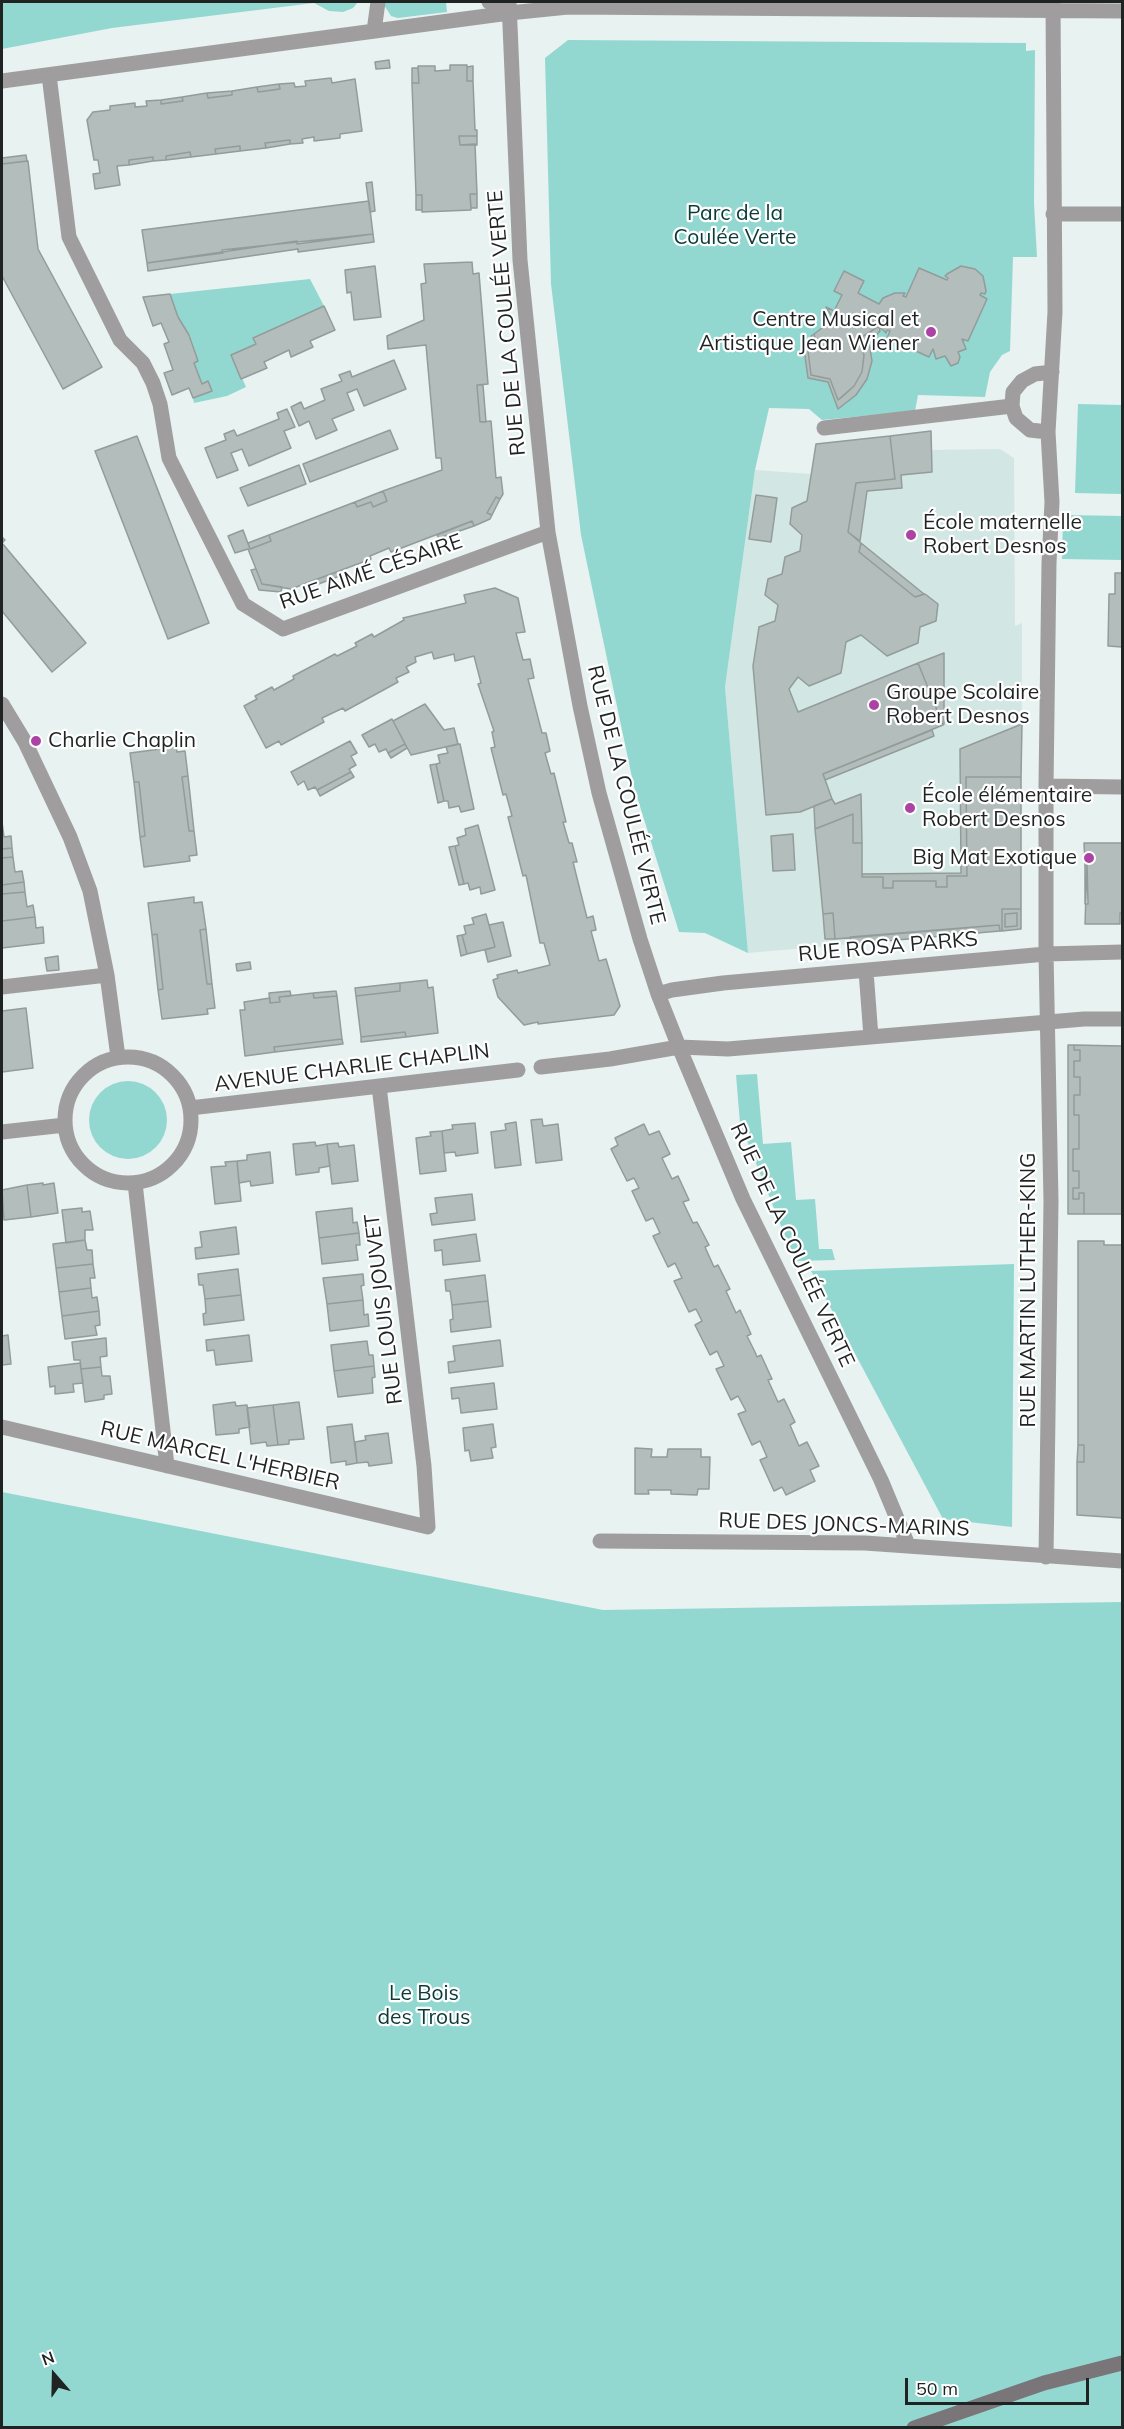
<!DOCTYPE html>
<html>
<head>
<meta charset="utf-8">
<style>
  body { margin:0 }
  #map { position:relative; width:1124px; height:2429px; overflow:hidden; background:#e7f2f1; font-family:Mulish,sans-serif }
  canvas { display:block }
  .frame { position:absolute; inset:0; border:3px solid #1f2322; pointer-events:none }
  .north { position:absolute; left:24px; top:2345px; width:60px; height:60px; -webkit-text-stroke:4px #fff; paint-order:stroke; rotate:340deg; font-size:16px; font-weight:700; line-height:24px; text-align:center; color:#1f2322 }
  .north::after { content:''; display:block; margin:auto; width:21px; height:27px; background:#1f2322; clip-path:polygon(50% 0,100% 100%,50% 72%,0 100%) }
  .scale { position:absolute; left:905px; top:2378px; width:184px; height:27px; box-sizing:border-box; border:3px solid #1f2322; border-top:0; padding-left:8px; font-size:18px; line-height:21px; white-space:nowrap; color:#1f2322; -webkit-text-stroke:4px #fff; paint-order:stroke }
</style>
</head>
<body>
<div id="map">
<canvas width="1124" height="2429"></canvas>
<div class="frame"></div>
<div class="north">N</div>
<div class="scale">50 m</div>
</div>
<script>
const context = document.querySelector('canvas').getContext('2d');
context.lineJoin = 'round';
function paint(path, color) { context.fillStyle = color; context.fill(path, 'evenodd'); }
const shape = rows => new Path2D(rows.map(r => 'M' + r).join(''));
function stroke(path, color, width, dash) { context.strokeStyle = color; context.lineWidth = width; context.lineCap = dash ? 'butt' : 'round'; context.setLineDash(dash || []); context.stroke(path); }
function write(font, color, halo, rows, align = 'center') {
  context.font = font + ' Mulish,sans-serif'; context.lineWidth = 4.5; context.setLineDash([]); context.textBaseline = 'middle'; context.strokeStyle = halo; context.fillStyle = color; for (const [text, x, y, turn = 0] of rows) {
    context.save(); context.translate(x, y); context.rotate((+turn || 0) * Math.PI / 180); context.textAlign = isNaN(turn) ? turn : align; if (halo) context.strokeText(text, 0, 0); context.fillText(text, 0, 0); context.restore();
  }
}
const built = shape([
  [931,431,932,450,1000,449,1014,458,1015,626,1022,623,1021,929,748,953,725,687,755,470,811,474,816,444]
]);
const green = shape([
  [2,2,358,2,353,8,343,12,329,11,314,3,112,28,2,49],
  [385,2,446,2,447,12,398,18,391,16,384,5],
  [568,40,1026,43,1026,51,1035,50,1034,203,1037,257,1013,257,1010,351,1002,355,990,372,985,397,918,395,915,411,822,420,809,409,769,408,755,470,725,687,748,953,705,933,679,932,634,787,581,535,551,284,545,58],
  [310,279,324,306,254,337,256,344,232,355,246,387,227,396,194,403,193,398,212,391,208,382,202,384,194,363,198,361,190,336,178,317,170,294],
  [1078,404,1122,405,1122,494,1075,493],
  [1063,515,1122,516,1122,560,1062,559],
  [757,1074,763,1144,791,1142,796,1200,815,1199,819,1249,832,1249,835,1260,795,1261,740,1123,736,1075],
  '89 1120a39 39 0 1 1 78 0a39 39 0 1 1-78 0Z',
  [1014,1264,1012,1527,943,1519,811,1271],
  [2,1492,603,1610,1122,1602,1122,2427,2,2427]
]);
const building = shape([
  [389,60,390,68,376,69,375,62,389,60],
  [450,65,467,65,467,81,473,81,475,130,477,130,477,136,459,136,460,145,475,144,477,194,470,194,471,210,422,212,422,195,416,195,412,83,419,83,418,66,435,66,435,71,450,70,450,65],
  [473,66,473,81,467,81,467,67,473,66],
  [412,68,418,68,419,83,412,83,412,68],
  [331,78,332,83,355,79,362,131,340,134,340,138,314,141,314,137,302,139,303,143,290,144,290,140,265,143,266,148,240,151,240,146,215,149,216,154,191,157,190,152,166,156,166,160,153,161,153,157,129,160,129,165,117,166,120,185,95,189,93,174,100,173,98,160,94,160,87,120,93,112,110,110,110,106,135,103,135,107,147,106,146,101,161,100,161,104,183,101,182,97,207,93,208,98,232,95,232,91,257,87,258,92,280,89,279,84,294,83,295,87,306,86,305,81,331,78],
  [279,84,280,89,258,92,257,87,279,84],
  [232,91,232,95,208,98,207,93,232,91],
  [182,97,183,101,161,104,161,100,182,97],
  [459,136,477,136,477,145,460,145,459,136],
  [290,140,290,144,266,148,265,143,290,140],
  [240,146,240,151,216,154,215,149,240,146],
  [190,152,191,157,166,160,166,156,190,152],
  [26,155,27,161,2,164,2,158,26,155],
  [153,157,153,161,129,165,129,160,153,157],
  [28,161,38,249,102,367,63,389,2,276,2,164,28,161],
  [372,182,375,211,370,212,366,183,372,182],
  [470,194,477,194,477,208,471,208,470,194],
  [416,195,422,195,422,210,416,210,416,195],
  [369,201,373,234,297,244,297,241,147,263,142,230,369,201],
  [373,234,374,242,298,252,298,249,148,271,147,263,223,253,222,250,373,234],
  [472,262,473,274,479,273,488,384,477,385,480,422,491,421,496,478,501,477,503,494,500,499,496,497,487,513,492,515,490,519,474,526,472,521,391,552,389,548,370,556,371,559,291,589,262,584,248,549,235,553,228,536,243,530,250,549,271,541,269,535,355,502,357,507,371,502,373,507,387,501,383,491,442,470,441,458,436,458,426,345,388,349,387,336,424,320,421,284,426,283,424,264,472,262],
  [375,266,381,317,354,320,351,292,347,293,345,270,375,266],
  [961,266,975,269,983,276,986,291,985,294,981,293,980,295,987,299,968,341,962,339,966,349,958,352,960,357,958,363,951,366,945,356,936,359,933,349,929,357,887,338,890,331,887,330,886,333,879,326,859,339,864,355,862,372,854,386,842,397,838,400,830,379,811,375,808,351,817,344,814,334,834,319,826,307,834,311,842,295,834,291,844,271,864,281,858,293,879,304,883,298,895,293,905,293,903,296,906,297,919,268,947,280,948,278,945,276,947,274,961,266],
  [170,294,178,317,189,335,198,361,194,363,202,384,208,381,212,391,193,398,189,388,172,395,164,373,173,370,164,344,169,342,161,323,153,326,143,297,170,294],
  [324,306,335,330,310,341,313,347,291,357,289,350,264,362,267,368,241,379,231,355,256,344,253,338,324,306],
  [879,326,880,331,869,343,872,361,867,379,856,395,838,409,828,382,808,378,804,349,814,343,811,336,814,334,817,344,808,351,811,375,830,379,838,400,854,386,862,372,864,355,859,339,879,326],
  [394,360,406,389,364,406,357,389,347,393,354,410,332,419,337,430,316,439,309,421,299,426,291,407,301,402,304,409,325,400,321,389,342,381,339,375,350,371,352,377,394,360],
  [477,385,483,385,486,422,480,422,477,385],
  [287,409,295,427,284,431,291,448,249,466,242,449,231,453,238,470,217,478,205,448,226,440,224,434,234,430,237,436,279,419,277,413,287,409],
  [390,430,398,449,310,482,303,464,390,430],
  [931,431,932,472,901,475,902,488,867,491,860,541,848,532,856,483,895,479,890,436,931,431],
  [137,436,209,623,168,639,95,451,137,436],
  [890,436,895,479,856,483,848,532,861,543,859,552,915,597,925,594,938,604,936,621,920,627,918,643,887,656,861,635,846,642,841,673,809,686,798,677,789,689,798,712,918,663,943,725,823,774,832,799,800,812,766,815,753,666,759,627,775,621,778,605,765,595,768,579,782,574,785,557,800,551,802,535,790,524,792,508,807,501,816,444,890,436],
  [299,465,306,484,248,506,240,488,299,465],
  [383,491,387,501,373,507,371,502,357,507,355,502,383,491],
  [756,495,777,498,771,542,749,539,756,495],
  [496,497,500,499,492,515,487,513,496,497],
  [472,521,474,526,439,538,437,535,472,521],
  [269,535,271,541,250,549,248,543,269,535],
  [2,537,5,540,2,543,86,643,52,672,2,611,2,537],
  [861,543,924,594,915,597,859,552,861,543],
  [256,569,262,584,282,587,281,592,259,590,251,570,256,569],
  [343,570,345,574,308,588,306,583,343,570],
  [1115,573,1122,573,1122,647,1108,646,1109,594,1115,594,1115,573],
  [495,588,518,598,525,632,516,633,523,660,530,659,534,678,528,679,542,733,546,733,550,751,545,753,551,774,554,773,566,822,563,822,569,843,572,843,577,862,573,862,587,918,593,916,596,930,591,931,599,961,606,959,620,1006,614,1015,538,1024,538,1022,524,1025,498,997,493,980,498,978,497,975,517,970,518,973,550,965,544,943,540,943,526,875,523,876,508,817,512,816,506,794,503,795,491,748,495,747,492,732,494,731,478,684,481,683,474,656,455,661,454,654,434,659,432,652,415,657,416,662,406,667,409,672,396,678,398,682,345,711,343,708,322,718,324,722,281,745,279,741,266,748,244,706,257,699,255,696,272,687,274,690,294,679,293,676,335,654,337,656,357,646,355,643,372,634,374,637,404,620,403,618,466,603,464,595,495,588],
  [944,653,944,724,943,725,918,663,944,653],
  [425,704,444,730,454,728,458,744,411,755,393,721,425,704],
  [392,719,405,744,388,753,386,749,379,752,375,744,369,747,362,735,392,719],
  [1022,724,1021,777,966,777,967,876,947,876,947,887,936,887,936,881,893,881,893,888,883,888,883,877,862,877,862,874,961,873,960,749,1022,724],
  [932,730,934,736,825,780,823,774,932,730],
  [350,741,357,753,351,756,356,765,349,769,351,772,317,790,315,787,308,790,304,781,298,785,291,772,350,741],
  [405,744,407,748,391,758,388,753,405,744],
  [460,744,474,809,461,812,459,806,449,808,448,801,444,801,436,764,440,763,438,755,448,753,446,747,460,744],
  [176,747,177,752,185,751,188,776,182,777,189,831,194,831,197,855,189,856,190,861,144,867,140,837,145,836,139,782,134,782,130,753,176,747],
  [436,764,444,801,438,803,430,765,436,764],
  [351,772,354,777,320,796,317,790,351,772],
  [188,776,194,831,189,831,182,777,188,776],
  [966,777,1021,777,1021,909,1002,909,1002,931,1000,931,999,925,835,939,833,913,823,914,815,829,853,814,853,843,862,843,862,877,883,877,883,888,893,888,893,881,936,881,936,887,947,887,947,876,967,876,966,777],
  [134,782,139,782,145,836,140,837,134,782],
  [861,794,862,843,853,843,853,814,815,829,814,806,832,799,835,804,861,794],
  [2,822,4,837,11,836,12,848,2,849,2,822],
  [478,825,495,890,481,894,480,887,470,890,468,883,464,884,455,846,459,845,457,838,466,835,465,829,478,825],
  [793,834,795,870,773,871,771,836,793,834],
  [1084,843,1122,843,1122,913,1120,913,1120,924,1085,924,1087,863,1085,863,1084,843],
  [455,846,464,884,459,885,449,847,455,846],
  [12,848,13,857,2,858,2,849,12,848],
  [13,857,15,872,22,871,24,882,2,885,2,858,13,857],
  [1085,863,1087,863,1088,904,1085,904,1085,863],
  [24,882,25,892,2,894,2,885,24,882],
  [25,892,27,907,33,905,35,917,2,921,2,894,25,892],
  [194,897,194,903,202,902,206,929,200,930,207,984,212,984,215,1008,207,1009,208,1014,162,1019,158,990,163,989,157,934,152,935,148,903,194,897],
  [1002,909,1021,909,1021,929,1002,931,1002,909],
  [1017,913,1017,926,1005,927,1005,914,1017,913],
  [833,913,835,939,825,939,823,914,833,913],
  [1017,913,1017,926,1005,927,1005,914,1017,913],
  [486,914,495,947,467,954,462,935,466,934,464,926,474,924,472,918,486,914],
  [35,917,36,928,43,927,44,943,2,948,2,921,35,917],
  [503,922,511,956,488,962,485,950,495,947,489,925,503,922],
  [999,925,1000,931,851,944,850,937,999,925],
  [206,929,212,984,207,984,200,930,206,929],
  [157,934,163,989,158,990,152,935,157,934],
  [462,935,467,954,461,956,457,936,462,935],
  [58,956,59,970,47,971,45,958,58,956],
  [250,962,251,969,237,971,236,964,250,962],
  [427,980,428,988,433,987,438,1033,406,1037,405,1032,361,1037,356,996,400,991,400,983,427,980],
  [400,983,400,991,356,996,355,988,400,983],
  [290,991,291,996,279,997,280,1002,270,1003,269,993,290,991],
  [336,991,337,996,314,998,313,993,336,991],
  [313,993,314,998,337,996,342,1039,274,1047,275,1052,245,1056,240,1010,245,1010,244,1002,270,998,270,1003,280,1002,279,997,313,993],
  [26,1008,33,1068,2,1072,2,1011,26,1008],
  [405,1032,406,1037,361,1042,361,1037,405,1032],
  [342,1039,343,1044,275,1052,274,1047,342,1039],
  [1068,1045,1074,1045,1074,1050,1080,1050,1080,1061,1074,1061,1074,1077,1080,1077,1080,1095,1074,1095,1074,1115,1079,1115,1079,1149,1073,1149,1073,1171,1079,1171,1079,1188,1073,1188,1073,1199,1079,1199,1079,1193,1084,1193,1084,1214,1068,1214,1068,1045],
  [1074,1045,1122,1046,1122,1214,1084,1214,1084,1193,1079,1193,1079,1199,1073,1199,1073,1188,1079,1188,1079,1171,1073,1171,1073,1149,1079,1149,1079,1115,1074,1115,1074,1095,1080,1095,1080,1077,1074,1077,1074,1061,1080,1061,1080,1050,1074,1050,1074,1045],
  [542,1119,543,1126,558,1124,562,1160,536,1163,531,1120,542,1119],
  [516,1122,521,1165,495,1168,491,1132,506,1130,505,1124,516,1122],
  [475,1123,478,1153,456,1156,455,1152,444,1153,442,1131,453,1129,452,1125,475,1123],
  [644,1124,649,1135,659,1131,670,1154,662,1158,672,1179,678,1176,689,1200,683,1202,693,1223,697,1222,709,1245,705,1247,714,1267,718,1265,730,1289,726,1291,736,1313,740,1310,751,1334,747,1336,755,1352,757,1357,761,1355,772,1379,768,1380,778,1402,784,1399,795,1422,790,1425,799,1446,807,1442,819,1466,810,1470,815,1481,786,1495,782,1487,774,1491,760,1460,767,1457,760,1441,752,1445,738,1414,746,1411,738,1396,731,1400,716,1369,724,1366,717,1351,710,1355,695,1325,702,1321,696,1309,689,1312,674,1281,682,1278,675,1263,668,1267,653,1236,660,1233,653,1218,646,1221,632,1191,639,1188,634,1178,627,1181,611,1149,618,1145,615,1138,644,1124],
  [442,1131,446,1171,420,1174,416,1138,431,1136,430,1132,442,1131],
  [315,1142,316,1146,327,1144,330,1166,319,1168,319,1172,296,1175,293,1144,315,1142],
  [338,1143,339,1147,354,1145,358,1181,332,1184,327,1144,338,1143],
  [270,1152,273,1183,251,1186,250,1181,239,1183,237,1161,247,1160,247,1155,270,1152],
  [237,1161,241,1201,215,1204,211,1167,226,1166,225,1162,237,1161],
  [43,1183,43,1185,54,1183,58,1213,31,1217,27,1185,43,1183],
  [27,1185,31,1217,4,1220,2,1190,27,1185],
  [472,1194,475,1220,432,1225,430,1214,437,1213,435,1198,472,1194],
  [82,1208,82,1212,90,1211,93,1230,85,1230,85,1240,66,1243,62,1210,82,1208],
  [352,1208,353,1223,357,1222,359,1233,319,1238,316,1212,352,1208],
  [236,1227,239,1254,196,1259,195,1248,202,1247,200,1232,236,1227],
  [359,1233,360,1245,356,1245,358,1260,322,1264,319,1238,359,1233],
  [476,1234,480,1261,443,1265,442,1250,435,1251,434,1240,476,1234],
  [85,1240,87,1250,92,1250,93,1264,56,1268,53,1244,85,1240],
  [1078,1241,1104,1241,1104,1245,1122,1245,1122,1518,1077,1515,1077,1462,1084,1462,1084,1445,1078,1445,1078,1241],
  [93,1264,95,1278,90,1278,91,1288,59,1292,56,1268,93,1264],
  [238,1269,241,1295,205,1299,203,1285,199,1285,198,1274,238,1269],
  [363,1274,364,1285,361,1286,363,1300,327,1304,323,1278,363,1274],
  [485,1275,488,1301,452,1305,450,1291,446,1291,445,1280,485,1275],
  [91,1288,92,1298,97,1297,99,1311,62,1316,59,1292,91,1288],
  [241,1295,244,1320,204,1325,203,1314,206,1313,205,1299,241,1295],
  [363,1300,364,1315,368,1314,369,1326,330,1331,327,1304,363,1300],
  [488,1301,491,1327,451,1332,450,1320,453,1319,452,1305,488,1301],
  [99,1311,100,1325,95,1326,97,1335,65,1339,62,1316,99,1311],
  [8,1335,11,1364,2,1365,2,1336,8,1335],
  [249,1335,252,1361,216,1365,214,1350,207,1351,206,1340,249,1335],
  [106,1338,107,1356,100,1357,101,1367,81,1369,80,1360,74,1360,72,1342,106,1338],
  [500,1340,503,1366,449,1373,448,1362,455,1361,453,1346,500,1340],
  [367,1341,369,1355,373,1355,374,1366,334,1371,331,1345,367,1341],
  [80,1363,83,1383,73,1384,74,1392,55,1394,55,1386,50,1387,48,1367,80,1363],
  [374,1366,375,1377,372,1378,373,1393,338,1397,334,1371,374,1366],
  [101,1367,102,1376,110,1376,112,1394,104,1395,104,1399,85,1402,81,1369,101,1367],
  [494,1383,497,1409,461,1413,459,1398,452,1399,451,1388,494,1383],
  [235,1402,236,1406,247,1405,250,1427,239,1429,239,1433,216,1435,213,1405,235,1402],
  [299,1402,304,1439,289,1440,289,1444,278,1445,273,1405,299,1402],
  [273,1405,278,1445,267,1446,266,1442,251,1444,247,1408,273,1405],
  [352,1424,357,1463,346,1465,346,1461,331,1463,327,1427,352,1424],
  [493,1424,496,1447,491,1448,493,1458,471,1461,469,1450,465,1451,463,1428,493,1424],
  [388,1433,392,1463,369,1466,368,1462,357,1463,355,1442,366,1440,365,1436,388,1433],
  [1078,1445,1084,1445,1084,1462,1077,1462,1078,1445],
  [635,1448,652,1449,651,1457,667,1457,668,1449,701,1449,701,1457,710,1457,709,1489,698,1489,697,1495,671,1494,671,1490,648,1490,649,1494,635,1494,635,1448]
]);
const minor = shape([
  [489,2,509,13],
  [509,2,520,260,548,532,580,706,599,793,640,939,658,994,679,1047,743,1199,881,1480,908,1545],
  [374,31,378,2],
  [49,75,69,237,120,340,143,363,153,383,160,404,169,458,243,604,283,629,548,532],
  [2,81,509,13,568,7,1122,11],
  [1053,214,1122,214],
  [1012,406,1016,418,1030,430,1048,432],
  [824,428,1012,406,1013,392,1022,381,1035,374,1052,372],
  [2,704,25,742,70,837,90,891,107,975,118,1057],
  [1046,786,1122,787],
  [866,971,871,1037],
  [2,987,107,975],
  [658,994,672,990,723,983,1046,954,1122,952],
  '65 1120a63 63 0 1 1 126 0a63 63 0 1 1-126 0Z',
  [541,1067,610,1059,679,1047,728,1049,1084,1019,1122,1019],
  [190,1108,518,1070],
  [2,1132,65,1125],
  [135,1183,167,1466],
  [2,1427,428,1527,424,1466,379,1086],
  [600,1541,865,1543,1122,1561],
  [1046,1557,1051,1201,1046,954,1046,786,1049,563,1052,502,1048,432,1055,312,1053,2]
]);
const secondary = shape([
  [914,2428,1044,2383,1122,2363]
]);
const markers = [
  [931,332,6,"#ab42a4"],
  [911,535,6,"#ab42a4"],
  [874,705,6,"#ab42a4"],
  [36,741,6,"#ab42a4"],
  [910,808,6,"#ab42a4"],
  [1089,858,6,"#ab42a4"]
];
const parkNames = [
  ["Parc de la",735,214],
  ["Coulée Verte",735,238],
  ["Le Bois",424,1994],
  ["des Trous",424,2018]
];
const poiNames = [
  ["Centre Musical et",919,320,"right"],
  ["Artistique Jean Wiener",919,344,"right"],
  ["École maternelle",923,523],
  ["Robert Desnos",923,547],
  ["Groupe Scolaire",886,693],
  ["Robert Desnos",886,717],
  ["Charlie Chaplin",48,741],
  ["École élémentaire",922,796],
  ["Robert Desnos",922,820],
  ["Big Mat Exotique",1077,858,"right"]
];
const streetNames = [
  ["RUE DE LA COULÉE VERTE",507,323,-95],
  ["RUE AIMÉ CÉSAIRE",371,572,-19],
  ["RUE DE LA COULÉE VERTE",626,795,76],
  ["RUE ROSA PARKS",888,947,-5],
  ["AVENUE CHARLIE CHAPLIN",352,1068,-7],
  ["RUE DE LA COULÉE VERTE",792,1245,65],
  ["RUE MARTIN LUTHER-KING",1029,1290,-90],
  ["RUE LOUIS JOUVET",384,1309,-97],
  ["RUE MARCEL L'HERBIER",220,1456,13],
  ["RUE DES JONCS-MARINS",844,1525,2]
];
paint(built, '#d2e6e3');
paint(green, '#92d8d1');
paint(building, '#b3bdbc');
stroke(building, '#929c9a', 1.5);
stroke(minor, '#a09d9f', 15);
stroke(secondary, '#7a7579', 15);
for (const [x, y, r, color] of markers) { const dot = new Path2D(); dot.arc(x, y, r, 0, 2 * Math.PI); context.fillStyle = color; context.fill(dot); stroke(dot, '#fff', 2); }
write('21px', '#0b3b37', '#fff', parkNames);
write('21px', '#1f2322', '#fff', poiNames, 'left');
write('21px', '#1f2322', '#fff', streetNames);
</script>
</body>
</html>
